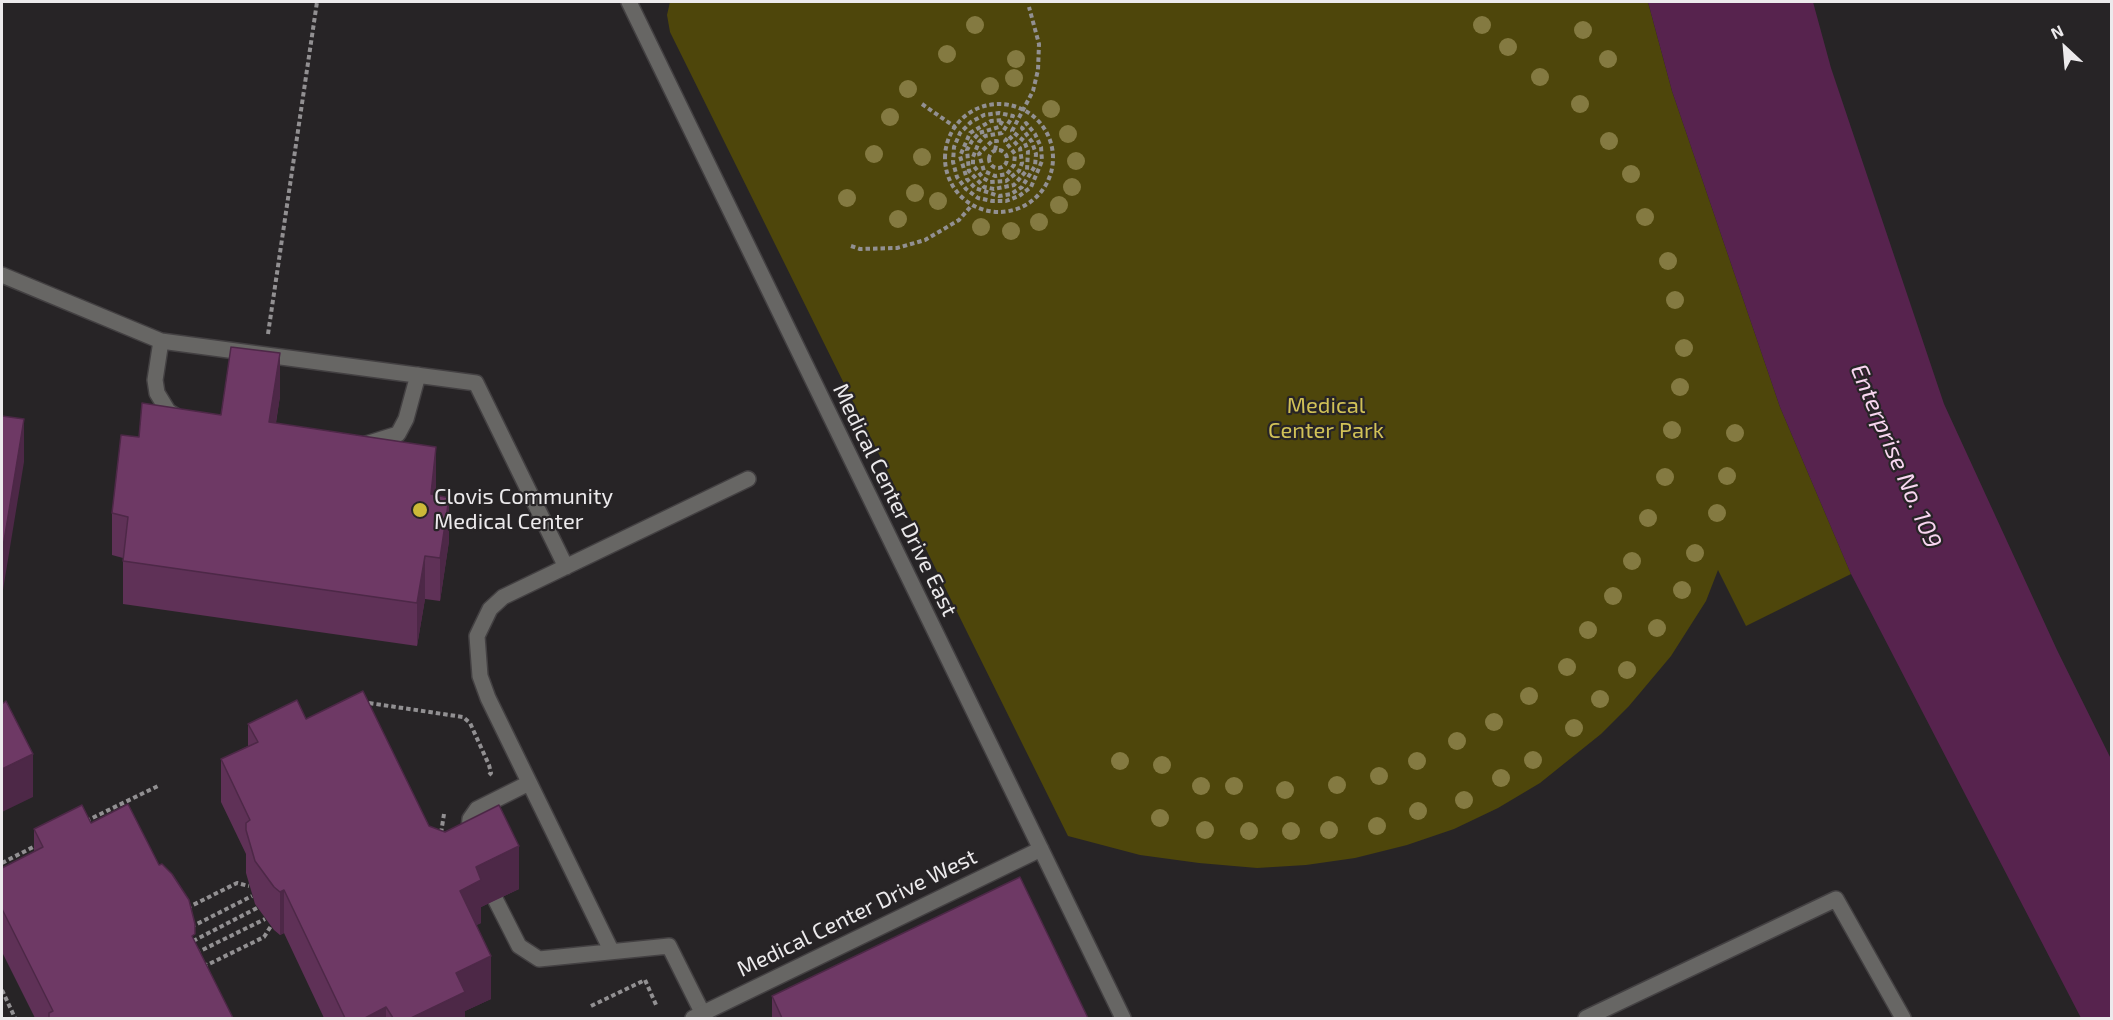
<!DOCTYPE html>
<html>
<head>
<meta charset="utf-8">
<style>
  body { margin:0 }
  #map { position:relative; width:2113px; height:1020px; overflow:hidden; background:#272426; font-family:"Exo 2",sans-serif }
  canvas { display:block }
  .frame { position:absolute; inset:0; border:3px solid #eceaec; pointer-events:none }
  .north { position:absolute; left:2035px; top:18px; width:60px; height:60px; -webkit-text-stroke:4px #272426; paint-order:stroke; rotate:334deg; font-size:16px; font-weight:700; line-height:24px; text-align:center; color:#eceaec }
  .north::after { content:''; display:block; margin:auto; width:21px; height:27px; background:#eceaec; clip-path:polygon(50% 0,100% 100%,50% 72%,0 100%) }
</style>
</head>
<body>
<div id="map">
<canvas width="2113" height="1020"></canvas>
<div class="frame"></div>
<div class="north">N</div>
</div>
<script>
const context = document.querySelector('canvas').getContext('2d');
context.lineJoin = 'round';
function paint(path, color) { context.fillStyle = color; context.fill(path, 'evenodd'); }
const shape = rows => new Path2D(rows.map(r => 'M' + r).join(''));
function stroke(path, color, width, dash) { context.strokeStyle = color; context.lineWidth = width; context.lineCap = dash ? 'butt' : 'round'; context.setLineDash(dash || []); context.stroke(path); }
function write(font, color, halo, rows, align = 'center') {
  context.font = font + ' "Exo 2",sans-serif'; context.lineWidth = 4.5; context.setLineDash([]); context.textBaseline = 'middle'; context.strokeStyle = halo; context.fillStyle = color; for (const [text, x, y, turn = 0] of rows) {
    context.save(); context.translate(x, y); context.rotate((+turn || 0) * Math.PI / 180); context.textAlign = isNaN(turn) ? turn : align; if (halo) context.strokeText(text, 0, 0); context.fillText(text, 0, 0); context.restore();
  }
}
const green = shape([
  [670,2,1648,2,1672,91,1780,407,1851,574,1746,626,1718,570,1706,601,1671,656,1629,706,1601,734,1540,783,1498,808,1454,829,1407,845,1355,858,1306,865,1257,868,1199,863,1140,855,1068,836,670,32,667,15]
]);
const water = shape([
  [1648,2,1813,2,1831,68,1944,404,2057,650,2111,759,2111,1018,2081,1018,1851,574,1780,407,1672,91]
]);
const path = shape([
  [922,104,955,127],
  '945 158a54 54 0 1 1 108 0a54 54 0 1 1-108 0Z',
  '989 159a9 9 0 1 1 18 0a9 9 0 1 1-18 0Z',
  [995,150,997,141,992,141,979,154,984,171,995,176,1007,174,1014,165,1015,154,1005,141,1009,136,1020,148,1022,163,1019,171,1006,181,990,182,983,178,973,165,973,157,979,142,985,136,1002,133,1013,116,999,113,984,115,971,122,960,133,954,147,953,162,957,177,966,189,978,198,992,201,1006,201,1019,196,1031,187,1042,161,1041,147,1035,134,1026,123,1022,128,1032,142,1036,154,1035,166,1022,187,1011,194,999,196,975,188,967,179,960,156,970,133,991,121,1003,120,999,127,979,133,972,141,967,150,969,171,984,187,994,189,1014,185,1027,170,1028,151,1024,141,1012,131,1033,91,1038,70,1039,44,1029,7],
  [851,246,860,249,897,248,925,240,959,220,972,205],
  [268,334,317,2],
  [369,703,463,717,470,723,489,765,491,773,489,775],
  [86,821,158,786],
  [441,833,444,814],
  [2,863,39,844],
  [187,908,237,883,249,886],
  [191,927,252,896],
  [193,941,257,908],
  [196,953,265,919],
  [203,964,207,965,264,937,271,926],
  [2,990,15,1018],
  [591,1006,645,980,657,1007]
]);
const lane = shape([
  [2,275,161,341,476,383,566,567],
  [161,341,155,380,157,393,168,411,179,418],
  [366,444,398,434,406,419,418,375],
  [468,839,470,819,477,809,529,783],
  [487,883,519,946,539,959,669,946,705,1018],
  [611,950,488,698,480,676,477,636,490,609,503,597,748,479],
  [1586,1018,1836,899,1903,1018]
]);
const street = shape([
  [629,2,1123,1018],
  [693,1018,1041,849]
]);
const trees = [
  [975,25],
  [1482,25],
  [1583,30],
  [1508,47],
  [947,54],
  [1016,59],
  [1608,59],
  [1540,77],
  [1014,78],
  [990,86],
  [908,89],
  [1580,104],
  [1051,109],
  [890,117],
  [1068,134],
  [1609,141],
  [874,154],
  [922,157],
  [1076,161],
  [1631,174],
  [1072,187],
  [915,193],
  [847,198],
  [938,201],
  [1059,205],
  [1645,217],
  [898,219],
  [1039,222],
  [981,227],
  [1011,231],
  [1668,261],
  [1675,300],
  [1684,348],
  [1680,387],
  [1672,430],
  [1735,433],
  [1727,476],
  [1665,477],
  [1717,513],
  [1648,518],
  [1695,553],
  [1632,561],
  [1682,590],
  [1613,596],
  [1657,628],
  [1588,630],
  [1567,667],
  [1627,670],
  [1529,696],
  [1600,699],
  [1494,722],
  [1574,728],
  [1457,741],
  [1533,760],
  [1120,761],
  [1417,761],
  [1162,765],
  [1379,776],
  [1501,778],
  [1337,785],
  [1201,786],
  [1234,786],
  [1285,790],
  [1464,800],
  [1418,811],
  [1160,818],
  [1377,826],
  [1205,830],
  [1329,830],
  [1249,831],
  [1291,831]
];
const wall = shape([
  [280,396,276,423,436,490,436,495,449,541,440,601,425,599,417,646,123,604,123,558,112,555,112,513,139,437,221,415],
  [306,719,429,826,519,889,481,907,481,923,476,925,491,999,465,1011,465,1018,324,1018,284,933,280,935,274,930,255,904,246,873,246,854,221,802,221,759,248,746,248,724],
  [91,823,195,942,233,1018,35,1018,2,952,2,868,34,852,34,829],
  [772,996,1088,1018,772,1018]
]);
const shadedWall = shape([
  [280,353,280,396,269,465,269,422],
  [24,419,24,462,2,596,2,553],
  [436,447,436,490,431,537,431,494],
  [449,498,449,541,440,601,440,558],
  [425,556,425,599,417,646,417,603],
  [33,754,33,797,2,812,2,769],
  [519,846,519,889,481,907,481,923,460,934,460,891,476,867],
  [284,890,284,933,280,935,280,892],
  [491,956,491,999,465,1011,465,1018,411,1018,456,973],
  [386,1007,386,1018,365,1018]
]);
const building = shape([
  [231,347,280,353,269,422,436,447,431,494,449,498,440,558,425,556,417,603,123,561,128,517,112,513,121,435,139,437,142,403,221,415,231,347],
  [2,416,24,419,2,553,2,416],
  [363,691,429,826,445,832,499,805,519,846,476,867,481,880,460,891,491,956,456,973,465,992,411,1018,393,1018,386,1007,365,1018,345,1018,284,890,280,892,274,887,255,861,246,830,246,823,250,820,221,759,258,742,248,724,297,700,306,719,363,691],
  [6,701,33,754,2,769,2,704,6,701],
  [128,804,159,865,162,864,172,874,189,900,195,924,195,934,192,936,233,1018,49,1018,49,1013,53,1011,2,909,2,868,43,847,34,829,82,805,91,823,128,804],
  [1020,877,1088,1018,782,1018,772,996,1020,877]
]);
const markers = [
  [420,510,8,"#ccb938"]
];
const parkNames = [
  ["Medical",1326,406],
  ["Center Park",1326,431]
];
const poiNames = [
  ["Clovis Community",434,497],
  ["Medical Center",434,522]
];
const streetNames = [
  ["Medical Center Drive East",895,500,64],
  ["Medical Center Drive West",857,913,-26]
];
const waterNames = [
  ["Enterprise No. 109",1896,456,67]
];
paint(green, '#4e460b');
paint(water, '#57234e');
stroke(lane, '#434042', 18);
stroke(street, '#434042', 18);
stroke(path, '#929092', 4, [4.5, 3]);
stroke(lane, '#676664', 15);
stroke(street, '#676664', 15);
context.fillStyle = '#847a41';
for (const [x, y] of trees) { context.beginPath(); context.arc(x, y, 9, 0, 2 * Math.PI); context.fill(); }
paint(wall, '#5f3157');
paint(shadedWall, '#4d2847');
paint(building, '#6e3965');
stroke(building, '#4d2847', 1.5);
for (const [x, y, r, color] of markers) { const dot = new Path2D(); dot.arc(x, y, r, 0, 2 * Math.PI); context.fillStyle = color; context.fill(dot); stroke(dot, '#272426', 2); }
write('22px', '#d1c157', '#272426', parkNames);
write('22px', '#eceaec', '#272426', poiNames, 'left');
write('22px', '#eceaec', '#272426', streetNames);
write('italic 24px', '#f8d6f0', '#272426', waterNames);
</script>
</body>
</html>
